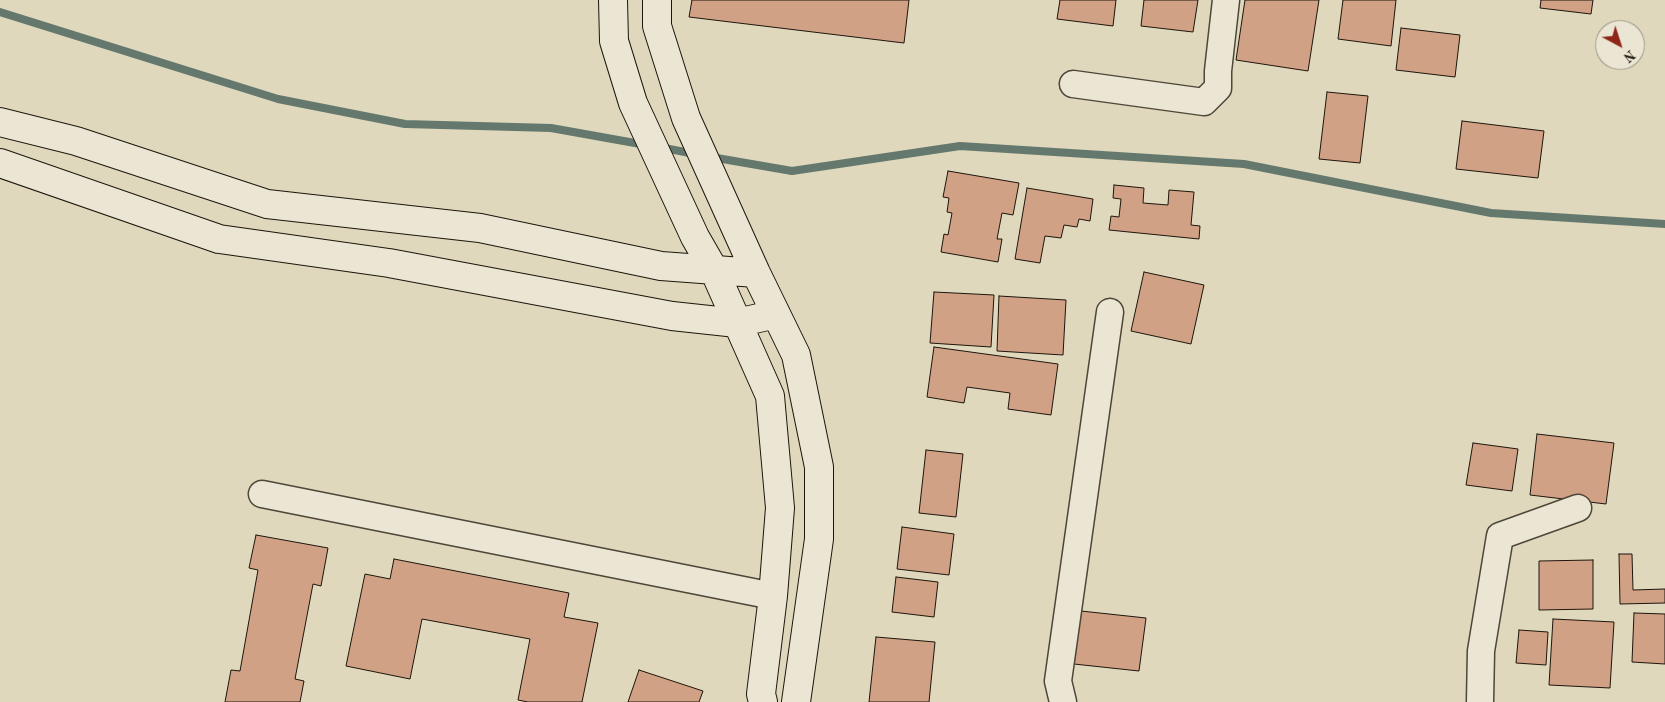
<!DOCTYPE html>
<html>
<head>
<meta charset="utf-8">
<style>
  body { margin:0 }
  #map { position:relative; width:1665px; height:702px; overflow:hidden; background:#dfd8bc; font-family:"Old Standard TT",serif }
  canvas { display:block }
  .north { position:absolute; left:1595px; top:20px; width:50px; height:50px; box-sizing:border-box; background:#eae6d3; border:1px solid #989283; border-radius:50%; rotate:140deg; font-size:14px; font-weight:700; line-height:20px; text-align:center; color:#1d150c }
  .north::after { content:''; display:block; margin:auto; width:18px; height:22px; background:#8f2418; clip-path:polygon(50% 0,100% 100%,50% 72%,0 100%) }
</style>
</head>
<body>
<div id="map">
<canvas width="1665" height="702"></canvas>
<div class="north">N</div>
</div>
<script>
const context = document.querySelector('canvas').getContext('2d');
context.lineJoin = 'round';
const shape = rows => new Path2D(rows.map(r => 'M' + r).join(''));
function stroke(path, color, width, dash) { context.strokeStyle = color; context.lineWidth = width; context.lineCap = dash ? 'butt' : 'round'; context.setLineDash(dash || []); context.stroke(path); }
function paint(path, color) { context.fillStyle = color; context.fill(path, 'evenodd'); }
const stream = shape([
  [0,12,278,99,405,124,551,128,646,145],
  [659,147,695,154],
  [711,157,792,171,960,146,1244,164,1491,213,1665,224]
]);
const building = shape([
  [692,0,909,0,904,43,689,17,692,0],
  [1060,0,1116,0,1113,26,1057,19,1060,0],
  [1144,0,1198,0,1193,32,1141,26,1144,0],
  [1245,0,1319,0,1308,71,1236,60,1245,0],
  [1343,0,1396,0,1391,46,1338,39,1343,0],
  [1541,0,1593,0,1591,14,1540,8,1541,0],
  [1401,28,1460,35,1455,77,1396,70,1401,28],
  [1327,92,1368,96,1360,163,1319,159,1327,92],
  [1462,121,1544,131,1538,178,1456,169,1462,121],
  [948,171,1019,183,1013,215,1002,213,997,239,1002,239,998,262,941,252,944,234,948,235,952,213,947,212,949,198,943,197,948,171],
  [1114,185,1144,188,1143,203,1168,205,1169,190,1194,192,1191,225,1200,226,1199,239,1109,230,1111,216,1119,217,1121,199,1113,198,1114,185],
  [1027,188,1093,199,1090,221,1079,219,1077,227,1064,225,1061,238,1045,236,1040,263,1015,259,1027,188],
  [1144,272,1204,285,1191,344,1131,331,1144,272],
  [934,292,994,295,991,347,930,343,934,292],
  [999,296,1066,300,1063,355,997,351,999,296],
  [934,347,1058,364,1051,415,1008,409,1010,393,967,387,964,403,927,397,934,347],
  [1537,434,1614,443,1606,504,1530,495,1537,434],
  [1473,443,1518,449,1512,491,1466,485,1473,443],
  [926,450,963,454,956,517,919,513,926,450],
  [902,527,954,534,949,575,897,569,902,527],
  [256,535,328,548,321,586,313,584,295,679,304,681,300,702,225,702,231,670,240,671,258,570,249,568,256,535],
  [1619,554,1632,554,1633,590,1665,589,1665,603,1620,604,1619,554],
  [394,559,569,593,564,617,598,623,582,702,528,702,518,700,530,639,422,619,410,679,346,666,365,574,390,579,394,559],
  [1593,560,1593,609,1539,610,1539,561,1593,560],
  [896,577,938,582,934,617,892,612,896,577],
  [1081,611,1146,618,1139,671,1074,664,1081,611],
  [1634,613,1665,614,1665,664,1632,662,1634,613],
  [1553,619,1614,622,1610,688,1549,685,1553,619],
  [1519,630,1548,632,1546,665,1516,663,1519,630],
  [876,637,935,642,929,702,869,702,876,637],
  [639,670,703,691,699,702,628,702,639,670]
]);
const street = shape([
  [1073,84,1204,102,1218,88,1218,71,1226,0],
  [262,494,773,596],
  [1063,702,1058,681,1110,312],
  [1480,702,1481,651,1500,536,1578,508]
]);
const secondary = shape([
  [613,0,614,41,633,103,695,237,714,270,770,396,780,508,773,596,761,694,763,702],
  [657,0,657,26,686,118,756,273,796,355,819,467,819,539,796,702],
  [0,122,76,141,267,204,480,228,661,266,756,273],
  [0,163,219,239,389,263,672,316,737,323,776,314]
]);
stroke(stream, '#64786d', 8);
paint(building, '#d1a186');
stroke(building, '#1d150c', 1);
stroke(street, '#4e4638', 29);
stroke(secondary, '#1d150c', 30);
stroke(street, '#eae6d3', 26);
stroke(secondary, '#eae6d3', 28);
</script>
</body>
</html>
